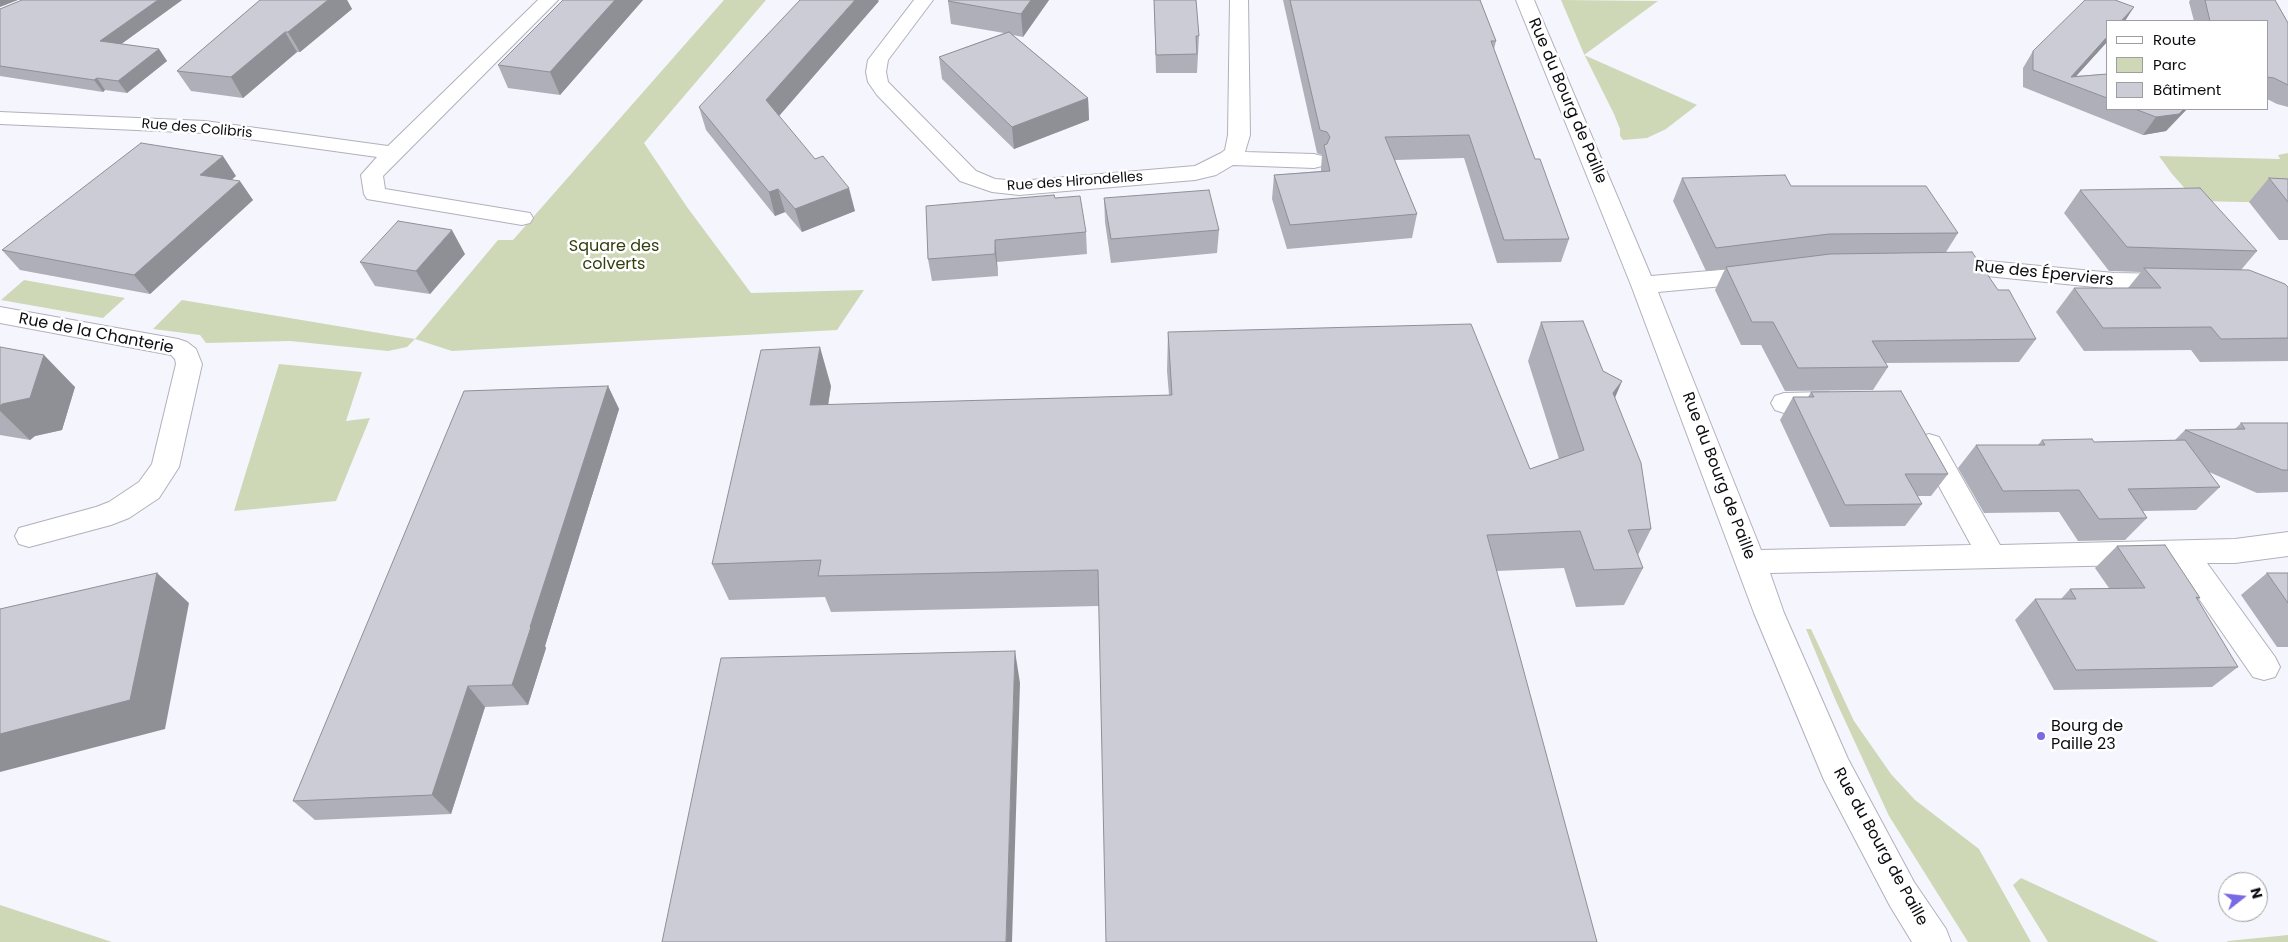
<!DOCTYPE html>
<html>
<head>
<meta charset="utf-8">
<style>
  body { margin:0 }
  #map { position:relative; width:2288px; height:942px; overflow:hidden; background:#f5f5fe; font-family:Poppins,sans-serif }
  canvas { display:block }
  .legend { position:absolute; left:2106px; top:20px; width:162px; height:90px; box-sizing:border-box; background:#fff; border:1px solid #9e9ea0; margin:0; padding:6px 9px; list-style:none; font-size:15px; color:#0d0d11 }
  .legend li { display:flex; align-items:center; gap:10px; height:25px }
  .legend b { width:25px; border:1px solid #9e9ea0 }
  .north { position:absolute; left:2218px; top:872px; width:50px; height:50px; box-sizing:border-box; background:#fff; border:1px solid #9e9ea0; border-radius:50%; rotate:74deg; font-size:14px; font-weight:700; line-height:20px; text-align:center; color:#0d0d11 }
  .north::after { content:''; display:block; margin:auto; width:18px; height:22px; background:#7869e4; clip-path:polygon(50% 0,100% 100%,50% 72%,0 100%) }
</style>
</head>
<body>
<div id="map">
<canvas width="2288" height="942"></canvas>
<ul class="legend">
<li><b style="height:6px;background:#fff"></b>Route</li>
<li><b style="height:14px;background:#ced8b7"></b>Parc</li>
<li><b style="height:14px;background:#ccccd7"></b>Bâtiment</li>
</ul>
<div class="north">N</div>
</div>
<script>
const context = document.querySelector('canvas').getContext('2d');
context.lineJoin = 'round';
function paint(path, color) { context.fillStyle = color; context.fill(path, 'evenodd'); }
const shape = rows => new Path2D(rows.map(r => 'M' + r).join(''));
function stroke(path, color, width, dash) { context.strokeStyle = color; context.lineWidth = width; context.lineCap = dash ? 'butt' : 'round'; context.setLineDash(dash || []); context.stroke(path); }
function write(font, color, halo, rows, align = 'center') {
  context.font = font + ' Poppins,sans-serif'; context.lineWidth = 5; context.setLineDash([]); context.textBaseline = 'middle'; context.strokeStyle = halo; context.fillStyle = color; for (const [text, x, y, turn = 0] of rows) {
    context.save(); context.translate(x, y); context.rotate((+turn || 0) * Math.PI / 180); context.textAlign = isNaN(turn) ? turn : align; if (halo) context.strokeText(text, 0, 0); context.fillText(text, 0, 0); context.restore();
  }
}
const green = shape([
  [724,0,766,0,644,143,687,207,751,293,864,290,837,330,452,351,415,339,407,347,388,351,290,341,206,343,200,335,153,329,182,300,415,339,498,240,513,240],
  [1561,0,1658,1,1584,55,1697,105,1666,129,1647,138,1623,140,1620,136,1620,129,1614,114,1584,54],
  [2288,153,2288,203,2196,201,2172,174,2159,156,2280,159,2278,155],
  [24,280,125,298,103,318,1,300],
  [279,364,362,372,346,421,370,418,336,501,234,511],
  [1806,629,1811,629,1854,721,1891,774,1915,800,1979,849,2031,942,1968,942,1889,816,1835,699],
  [2021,878,2159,942,2048,942,2013,885],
  [0,905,112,942,0,942],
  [2288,935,2288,942,2227,942,2228,941]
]);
const minor = shape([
  [538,0,558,0,383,176,385,189,530,213,533,218,530,223,522,225,367,199,364,194,361,175,377,157,205,133,0,124,0,112,205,121,388,146,538,0],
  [914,0,933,0,888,60,886,72,888,82,976,171,995,179,1019,181,1195,166,1221,153,1225,150,1228,135,1230,0,1248,0,1250,135,1245,152,1314,154,1322,156,1325,161,1322,166,1314,168,1233,165,1216,175,1195,180,1019,195,992,192,960,181,877,95,868,82,866,72,868,60,914,0],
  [1516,0,1534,0,1651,276,1756,267,1764,269,1768,275,1764,281,1756,283,1658,292,1761,550,1971,545,1916,444,1919,437,1929,434,1939,437,2000,545,2235,539,2288,532,2288,556,2235,563,2207,563,2275,657,2280,667,2275,677,2264,680,2253,677,2175,564,1770,573,1784,613,1848,759,1914,882,1946,929,1951,942,1912,942,1890,906,1824,780,1754,613,1631,285,1516,0],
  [1946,257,2114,273,2170,274,2178,276,2182,282,2178,288,2170,290,2114,289,1938,271,1934,265,1938,259,1946,257],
  [0,307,178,339,187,342,196,349,202,364,179,467,159,498,129,518,111,525,29,547,19,544,15,536,19,528,96,507,109,502,139,482,152,464,176,364,175,359,171,355,0,323,0,307],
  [1827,392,1836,395,1840,402,1836,409,1827,412,1784,413,1775,410,1771,403,1775,396,1784,393,1827,392]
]);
const wall = shape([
  [182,0,121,44,159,49,167,61,127,93,105,90,103,92,0,76,0,9],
  [260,0,347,0,352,9,300,52,297,52,243,98,191,91,177,71],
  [563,0,643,0,560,95,508,88,498,65],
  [1049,0,1023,37,1013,35,1088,98,1089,120,1014,149,942,79,939,57,1004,33,951,24,948,1],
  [1154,0,1196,0,1199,36,1197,73,1156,73],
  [1283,0,1480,0,1496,41,1494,49,1535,159,1569,239,1561,262,1497,263,1464,158,1395,160,1417,214,1412,238,1287,249,1272,199,1274,175,1321,171,1321,168,1322,155,1317,153],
  [2190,0,2275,0,2288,23,2288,107,2277,104,2267,99,2267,21,2194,21,2189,2],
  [879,1,779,116,855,211,802,232,785,212,775,216,706,130,699,107],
  [2107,21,2107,42,2076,76,2107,74,2107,109,2187,109,2166,131,2143,135,2023,87,2023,68,2033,51],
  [236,176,232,179,253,200,150,294,20,270,2,250],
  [1682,178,1791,186,1958,233,1946,252,1998,290,2036,339,2019,362,1885,363,1888,367,1873,390,1785,391,1761,345,1741,345,1715,290,1725,269,1706,271,1673,201],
  [2269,178,2288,179,2288,240,2279,240,2249,202],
  [2080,190,2257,251,2241,270,2288,287,2288,361,2200,362,2191,350,2084,351,2056,312,2074,288,2128,288,2141,272,2109,271,2064,213],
  [1055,198,1086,232,1087,254,997,262,998,276,932,281,928,259],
  [1104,198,1219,230,1217,253,1111,263,1105,222],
  [465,254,430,294,375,286,360,262],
  [1541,322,1603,371,1622,381,1615,398,1651,529,1638,555,1643,568,1624,605,1576,607,1564,568,1497,571,1098,606,831,612,825,597,729,600,712,564,831,386,828,405,1169,395,1167,371,1168,332,1530,469,1559,459,1528,361],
  [0,347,75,387,62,430,35,436,30,440,0,435],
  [608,386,619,409,545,646,546,648,528,705,485,707,451,814,315,820,293,801],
  [1811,392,1948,474,1931,496,1918,496,1922,504,1905,526,1830,527,1780,420,1793,397,1808,397],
  [2241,423,2288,423,2288,492,2257,493,2209,472,2220,487,2196,510,2143,511,2147,518,2125,540,2078,541,2059,512,1984,513,1958,468,1976,445,2038,445,2042,440,2094,442,2175,440,2185,430,2235,429],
  [2117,546,2200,598,2197,600,2238,667,2212,687,2054,690,2015,620,2035,599,2061,599,2070,589,2109,588,2095,568],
  [2267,573,2288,573,2288,647,2277,647,2241,595]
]);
const shadedWall = shape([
  [0,0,18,0,0,7],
  [158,0,182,0,109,53,100,41],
  [328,0,347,0,352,9,300,52,288,32],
  [615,0,643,0,560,95,550,72],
  [855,0,878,0,879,1,772,124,766,100],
  [1031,0,1049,0,1023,37,1021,14],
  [2134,7,2125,21,2121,21],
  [285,32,297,52,243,98,231,77],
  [2107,37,2107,42,2069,84,2071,77],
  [159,49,167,61,127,93,118,81],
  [97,78,105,90,103,92,94,80],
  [1088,98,1089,120,1014,149,1012,127],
  [2184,109,2187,109,2166,131,2143,135,2156,117],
  [223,156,236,176,214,195,200,175],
  [240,181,253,200,150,294,134,275],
  [849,188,855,211,802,232,795,209],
  [778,189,785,212,775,216,769,192],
  [452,230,465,254,430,294,416,271],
  [995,240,997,262,998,276,995,254],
  [820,347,831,386,822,444,810,405],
  [44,355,75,387,62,430,35,436,30,440,0,411,0,406],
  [1622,381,1605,420,1613,393],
  [608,386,619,409,545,646,546,648,528,705,512,685,530,627],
  [157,573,189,603,165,729,0,772,0,734],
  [1015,651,1020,683,1012,942,1006,942],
  [468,686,485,707,451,814,432,795]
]);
const building = shape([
  [22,0,158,0,100,41,159,49,118,81,97,78,94,80,0,66,0,9,22,0],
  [260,0,328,0,288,32,285,32,231,77,177,71,260,0],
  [563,0,615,0,550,72,498,65,563,0],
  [800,0,855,0,766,100,815,159,823,156,849,188,795,209,778,189,769,192,699,107,800,0],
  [949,0,1031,0,1021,14,948,1,949,0],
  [1154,0,1196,0,1199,36,1196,36,1197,54,1156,55,1154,0],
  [1290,0,1480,0,1496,41,1491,41,1535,159,1540,159,1569,239,1504,240,1469,135,1385,137,1417,214,1290,225,1274,175,1330,171,1324,145,1327,144,1330,137,1327,132,1320,130,1290,0],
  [2085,0,2115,0,2134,7,2121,21,2107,21,2107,37,2071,77,2107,74,2107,98,2033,70,2033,51,2085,0],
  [2205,0,2275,0,2288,23,2288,85,2274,78,2267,77,2267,21,2210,21,2205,0],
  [1009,32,1088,98,1012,127,939,57,1009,32],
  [2135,109,2184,109,2179,114,2156,117,2135,109],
  [141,143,223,156,200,175,240,181,134,275,2,250,141,143],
  [1785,175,1791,186,1926,186,1958,233,1829,234,1716,248,1682,178,1785,175],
  [2269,178,2288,179,2288,202,2269,178],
  [2200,188,2257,251,2127,247,2080,190,2200,188],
  [1209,190,1219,230,1111,239,1104,198,1209,190],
  [1054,195,1055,198,1080,196,1086,232,995,240,995,254,928,259,926,206,1054,195],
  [398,221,452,230,416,271,360,262,398,221],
  [1972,252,1998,290,2009,290,2036,339,1872,341,1888,367,1798,368,1773,322,1752,322,1726,267,1830,254,1972,252],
  [2144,268,2249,270,2285,284,2288,287,2288,338,2221,339,2211,327,2103,328,2074,288,2161,288,2144,268],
  [1583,321,1603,371,1622,381,1613,393,1641,463,1651,529,1628,530,1643,568,1594,570,1580,531,1487,535,1597,942,1106,942,1098,570,818,576,821,560,712,564,761,350,820,347,810,405,1172,395,1168,332,1471,324,1530,469,1584,450,1541,322,1583,321],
  [0,347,44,355,30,398,2,404,0,406,0,347],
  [608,386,530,627,531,627,512,685,468,686,432,795,293,801,464,391,608,386],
  [1901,391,1948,474,1905,474,1922,504,1845,505,1793,397,1814,397,1811,392,1901,391],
  [2241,423,2288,423,2288,470,2282,470,2185,430,2245,429,2241,423],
  [2092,439,2094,442,2185,440,2220,487,2128,489,2147,518,2099,519,2079,490,2003,491,1976,445,2045,445,2042,440,2092,439],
  [2165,545,2200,598,2196,597,2238,667,2076,670,2035,599,2076,599,2070,589,2145,588,2117,546,2165,545],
  [157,573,130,700,0,734,0,609,157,573],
  [2267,573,2288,573,2288,603,2267,573],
  [1015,651,1006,942,662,942,721,658,1015,651]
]);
const markers = [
  [2041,736,5,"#7869e4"]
];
const farStreetnames = [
  ["Rue des Colibris",197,129,5],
  ["Rue des Hirondelles",1075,182,-4]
];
const streetNames = [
  ["Rue du Bourg de Paille",1567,101,67],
  ["Rue des Éperviers",2044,274,6],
  ["Rue de la Chanterie",96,334,11],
  ["Rue du Bourg de Paille",1718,476,69],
  ["Rue du Bourg de Paille",1880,847,61]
];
const parkNames = [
  ["Square des",614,247],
  ["colverts",614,265]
];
const poiNames = [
  ["Bourg de",2051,727],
  ["Paille 23",2051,745]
];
paint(green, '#ced8b7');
stroke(minor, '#b1b0bc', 2);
paint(minor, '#fff');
paint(wall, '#afafb9');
paint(shadedWall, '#8f8f96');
paint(building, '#ccccd7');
stroke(building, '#8f8f96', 1);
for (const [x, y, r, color] of markers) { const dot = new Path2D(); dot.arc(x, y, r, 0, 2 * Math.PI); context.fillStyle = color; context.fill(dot); stroke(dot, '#fff', 2); }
write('14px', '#0d0d11', '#fff', farStreetnames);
write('16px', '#0d0d11', '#fff', streetNames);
write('16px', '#343e0f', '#fff', parkNames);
write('16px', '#0d0d11', '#fff', poiNames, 'left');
</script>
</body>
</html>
